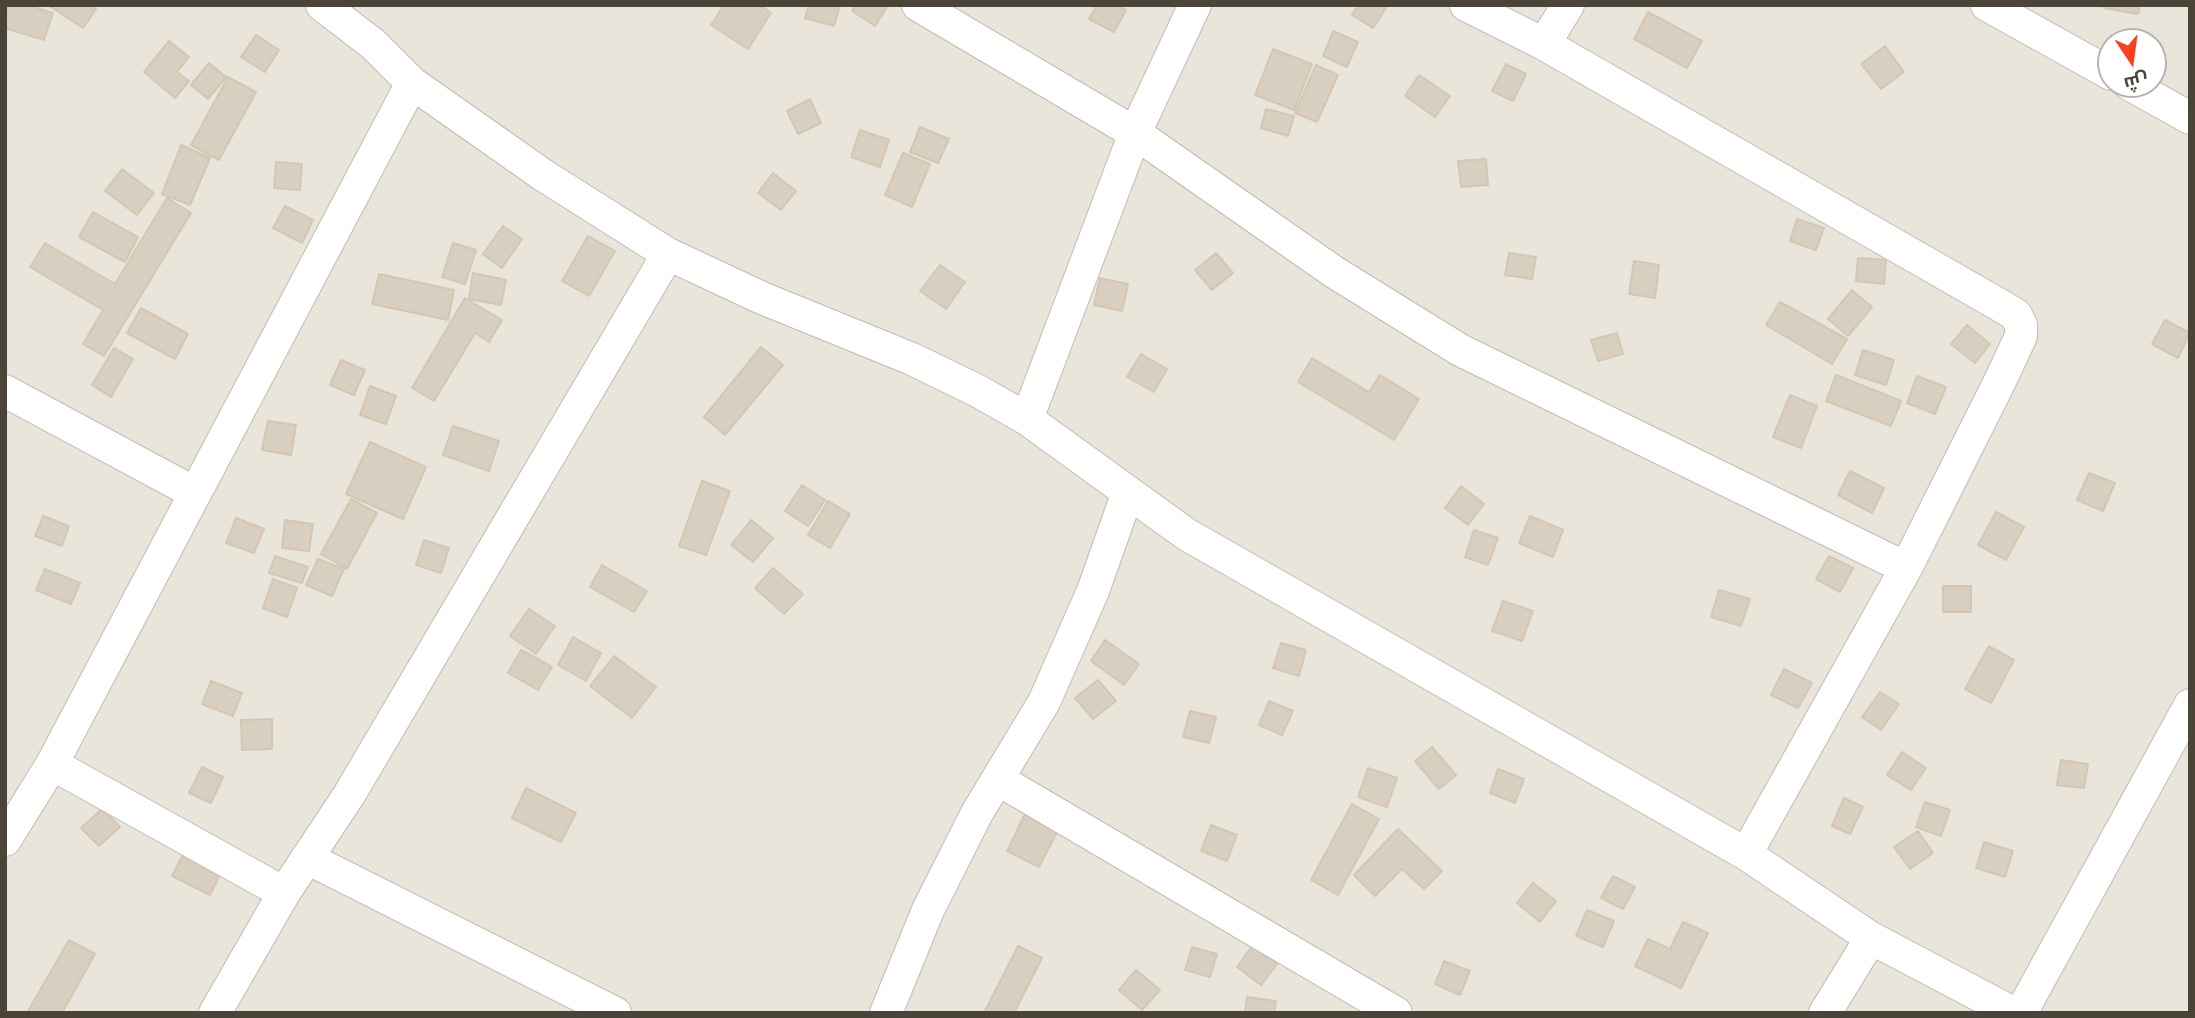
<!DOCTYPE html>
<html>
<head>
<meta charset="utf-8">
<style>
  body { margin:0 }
  #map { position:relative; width:2195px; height:1018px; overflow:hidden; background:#f6f3ec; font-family:Figtree,Cairo,sans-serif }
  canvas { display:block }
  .frame { position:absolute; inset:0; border:7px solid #4b4439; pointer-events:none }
  .north { position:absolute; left:2097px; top:28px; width:70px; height:70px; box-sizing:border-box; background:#fff; border:2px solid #b7b4b0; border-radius:50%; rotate:167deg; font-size:19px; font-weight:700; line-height:28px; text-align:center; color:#4b4439 }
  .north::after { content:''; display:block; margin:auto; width:24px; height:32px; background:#fc3f1d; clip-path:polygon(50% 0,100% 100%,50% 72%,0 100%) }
</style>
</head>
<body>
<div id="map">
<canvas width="2195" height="1018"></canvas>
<div class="frame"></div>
<div class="north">ش</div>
</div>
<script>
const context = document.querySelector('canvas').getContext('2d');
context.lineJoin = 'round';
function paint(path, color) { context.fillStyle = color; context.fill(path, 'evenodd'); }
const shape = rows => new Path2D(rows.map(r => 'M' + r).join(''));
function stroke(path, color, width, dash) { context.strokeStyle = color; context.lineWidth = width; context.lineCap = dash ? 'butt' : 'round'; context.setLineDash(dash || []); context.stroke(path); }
const residential = shape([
  [5,5,2190,5,2190,1013,5,1013],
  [2111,42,2153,42,2153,84,2111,84]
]);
const building = shape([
  [7,5,27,5,53,13,44,40,5,28,7,5],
  [48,5,90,5,96,9,83,28,48,5],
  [724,5,760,5,771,13,748,49,711,25,724,5],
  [809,5,840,5,834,26,805,18,809,5],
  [856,5,888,5,875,26,852,11,856,5],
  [1097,5,1116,5,1126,10,1114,32,1089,19,1097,5],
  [1358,5,1388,5,1373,28,1352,15,1358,5],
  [2104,5,2140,5,2138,14,2104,8,2104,5],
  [1648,12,1702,41,1687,68,1634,39,1648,12],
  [1333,31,1358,42,1347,67,1323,56,1333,31],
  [256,35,279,50,265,72,241,57,256,35],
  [169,41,189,57,177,72,189,81,175,98,144,72,169,41],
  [1885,46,1904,72,1881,89,1861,64,1885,46],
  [1273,49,1312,64,1294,110,1255,95,1273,49],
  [209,63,226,77,208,99,191,85,209,63],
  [1506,64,1526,74,1513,101,1492,91,1506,64],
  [1316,65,1338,75,1317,122,1295,113,1316,65],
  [1419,75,1450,96,1435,117,1405,96,1419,75],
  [228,77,256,92,219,160,191,145,228,77],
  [810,99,821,123,798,134,787,111,810,99],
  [1266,109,1294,116,1288,136,1261,128,1266,109],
  [920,127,949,139,938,163,910,152,920,127],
  [860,130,889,140,880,167,851,157,860,130],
  [181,145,210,158,190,205,162,194,181,145],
  [903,153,930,164,912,207,885,195,903,153],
  [1486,159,1488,185,1461,187,1458,161,1486,159],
  [276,162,302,164,300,190,274,188,276,162],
  [122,169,154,193,137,215,105,191,122,169],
  [773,173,796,191,781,210,758,193,773,173],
  [167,198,191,213,104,356,83,344,103,310,30,267,45,243,115,284,167,198],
  [285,206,313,220,302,243,273,228,285,206],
  [93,212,138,237,125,262,79,237,93,212],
  [1797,219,1824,228,1816,250,1790,241,1797,219],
  [503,226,522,239,502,268,483,254,503,226],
  [588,236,615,251,589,296,562,281,588,236],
  [453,243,476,250,465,284,442,277,453,243],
  [1216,253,1233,273,1212,290,1195,270,1216,253],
  [1509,253,1536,257,1532,279,1505,275,1509,253],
  [1858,258,1886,260,1884,284,1856,281,1858,258],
  [1634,261,1659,265,1655,298,1629,294,1634,261],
  [940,265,965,282,946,309,920,291,940,265],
  [473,273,506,280,501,305,469,299,473,273],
  [379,274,454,290,448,320,372,304,379,274],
  [1100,278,1128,284,1122,311,1094,305,1100,278],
  [1852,290,1872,307,1848,336,1828,319,1852,290],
  [465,298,502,320,489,342,475,333,434,401,412,388,465,298],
  [1780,302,1847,339,1832,364,1766,325,1780,302],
  [141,308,188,334,175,359,127,333,141,308],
  [2165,320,2190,333,2178,358,2152,344,2165,320],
  [1967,325,1990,344,1975,363,1951,344,1967,325],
  [1617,333,1623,354,1598,361,1591,340,1617,333],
  [761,347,783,365,725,435,704,417,761,347],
  [114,348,133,359,111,397,92,385,114,348],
  [1863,350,1894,360,1886,385,1855,375,1863,350],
  [1141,354,1167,369,1154,392,1127,377,1141,354],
  [1312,358,1369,392,1380,375,1419,399,1394,440,1298,382,1312,358],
  [341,360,365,370,354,395,330,385,341,360],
  [1836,375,1901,401,1891,426,1826,401,1836,375],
  [1917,376,1946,387,1935,414,1907,403,1917,376],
  [370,386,396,396,386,424,360,415,370,386],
  [1790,395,1817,406,1801,448,1773,437,1790,395],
  [268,421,296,425,291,455,262,450,268,421],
  [453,426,499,441,489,471,443,455,453,426],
  [370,442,426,467,403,519,346,494,370,442],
  [1850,471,1884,488,1872,513,1838,495,1850,471],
  [2089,473,2115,483,2103,511,2077,500,2089,473],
  [702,481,730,491,706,555,679,546,702,481],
  [802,485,825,500,808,526,785,511,802,485],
  [1461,486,1484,504,1468,525,1445,508,1461,486],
  [351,499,377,513,347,569,321,554,351,499],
  [828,501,850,514,830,548,808,535,828,501],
  [1996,512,2024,527,2006,560,1978,545,1996,512],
  [43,516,69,526,62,546,35,536,43,516],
  [1530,516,1563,530,1553,557,1519,543,1530,516],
  [236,518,264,529,254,553,226,543,236,518],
  [285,520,313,524,309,551,282,548,285,520],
  [751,520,773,538,753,562,731,545,751,520],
  [1474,530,1498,538,1488,565,1465,557,1474,530],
  [424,540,449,548,441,573,416,565,424,540],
  [275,556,308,567,302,583,269,573,275,556],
  [1829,556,1853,568,1840,592,1816,579,1829,556],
  [318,559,344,569,332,596,306,585,318,559],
  [602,565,647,591,634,612,590,587,602,565],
  [773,568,803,594,784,614,755,588,773,568],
  [45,569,80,583,71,604,36,590,45,569],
  [273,579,297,588,287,617,263,608,273,579],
  [1943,586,1971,586,1971,612,1943,612,1943,586],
  [1719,590,1750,599,1741,626,1711,617,1719,590],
  [1503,601,1533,611,1522,641,1492,631,1503,601],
  [529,609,555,626,536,654,510,636,529,609],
  [573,637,601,653,586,681,558,665,573,637],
  [1105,640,1139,664,1124,685,1091,661,1105,640],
  [1281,643,1306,650,1299,676,1273,668,1281,643],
  [1989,646,2014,660,1991,703,1965,689,1989,646],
  [521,650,552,667,538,690,508,673,521,650],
  [614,656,656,687,632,718,590,686,614,656],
  [1784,669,1812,683,1798,708,1771,695,1784,669],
  [1098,680,1116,701,1093,719,1075,698,1098,680],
  [211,681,242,693,233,716,202,704,211,681],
  [1880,692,1899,704,1881,730,1862,717,1880,692],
  [1269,701,1293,711,1282,735,1259,725,1269,701],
  [1190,711,1216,717,1209,743,1183,737,1190,711],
  [272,719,272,749,242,750,241,720,272,719],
  [1432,747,1456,775,1439,789,1415,761,1432,747],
  [1902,752,1926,768,1911,790,1887,775,1902,752],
  [2061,760,2088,764,2084,788,2057,785,2061,760],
  [202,767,223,777,211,803,189,793,202,767],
  [1368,768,1397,778,1387,807,1358,797,1368,768],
  [1498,769,1524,779,1515,803,1490,793,1498,769],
  [526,788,576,813,561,842,512,818,526,788],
  [1844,798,1863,807,1850,834,1832,826,1844,798],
  [1925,802,1950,810,1941,836,1916,827,1925,802],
  [1352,804,1379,819,1338,895,1311,880,1352,804],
  [102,809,120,827,99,846,81,828,102,809],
  [1025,814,1058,830,1039,867,1007,851,1025,814],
  [1211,825,1237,835,1227,861,1201,851,1211,825],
  [1398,829,1442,871,1424,889,1402,869,1375,896,1354,875,1398,829],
  [1918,831,1933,853,1910,869,1894,847,1918,831],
  [1984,842,2013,851,2005,877,1976,868,1984,842],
  [185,851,222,870,210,895,172,876,185,851],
  [1613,876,1635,887,1623,909,1601,898,1613,876],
  [1533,883,1556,901,1540,922,1517,903,1533,883],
  [1587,910,1614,921,1603,947,1576,936,1587,910],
  [1683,922,1708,933,1681,988,1635,966,1648,939,1670,949,1683,922],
  [69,940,95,954,62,1013,27,1013,69,940],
  [1018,946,1042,958,1014,1013,984,1013,1018,946],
  [1252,946,1277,964,1261,985,1237,967,1252,946],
  [1192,947,1217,954,1210,977,1185,970,1192,947],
  [1444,961,1470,971,1460,995,1435,984,1444,961],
  [1136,970,1160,990,1142,1010,1119,990,1136,970],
  [1247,997,1276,1001,1274,1013,1245,1013,1247,997]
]);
const street = shape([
  [322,5,373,44,412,83,543,175,668,254,762,298,912,359,978,391,1027,419,1186,534,1746,854,1871,938,2013,1013],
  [918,5,1135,133,1334,272,1460,350,1906,568],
  [1466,5,1544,44,2003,307,2016,315,2021,325,2021,336,2000,381,1906,568,1746,854],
  [1987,5,2111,74],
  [1544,44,1568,5],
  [2129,84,2190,118],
  [5,391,193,492],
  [1027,419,1135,133,1195,5],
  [52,764,284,893],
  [999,780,1396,1013],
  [5,840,52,764,412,83],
  [307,858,615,1013],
  [215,1013,284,893,349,795,668,254],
  [886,1013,928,910,977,813,1044,702,1093,591,1128,492],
  [1825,1013,1871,938],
  [2021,1013,2190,705]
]);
paint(residential, '#eae5da');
paint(building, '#d8cfc1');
stroke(building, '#d3c7b4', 2);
stroke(street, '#c2bbae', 34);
stroke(street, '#fff', 32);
</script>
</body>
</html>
